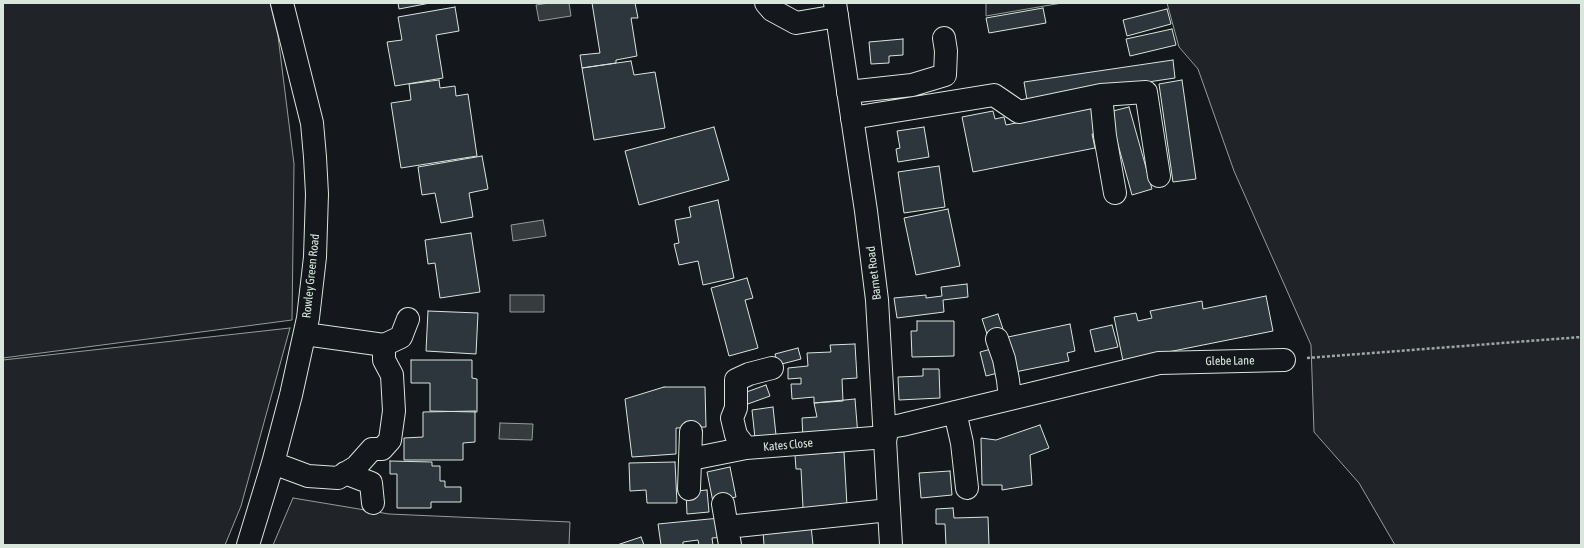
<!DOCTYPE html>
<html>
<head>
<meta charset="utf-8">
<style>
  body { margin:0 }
  #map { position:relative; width:1584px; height:548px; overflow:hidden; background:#14181c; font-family:"Asap Condensed",sans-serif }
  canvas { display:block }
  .frame { position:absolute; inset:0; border:4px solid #d8e6dc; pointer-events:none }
</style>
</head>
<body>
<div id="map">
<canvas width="1584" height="548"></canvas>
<div class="frame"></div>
</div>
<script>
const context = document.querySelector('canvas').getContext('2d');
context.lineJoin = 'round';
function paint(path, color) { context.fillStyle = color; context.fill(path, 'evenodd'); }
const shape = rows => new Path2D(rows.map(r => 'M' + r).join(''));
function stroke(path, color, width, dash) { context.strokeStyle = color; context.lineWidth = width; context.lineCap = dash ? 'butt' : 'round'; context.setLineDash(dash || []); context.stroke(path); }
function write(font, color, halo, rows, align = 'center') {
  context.font = font + ' "Asap Condensed",sans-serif'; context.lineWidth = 3; context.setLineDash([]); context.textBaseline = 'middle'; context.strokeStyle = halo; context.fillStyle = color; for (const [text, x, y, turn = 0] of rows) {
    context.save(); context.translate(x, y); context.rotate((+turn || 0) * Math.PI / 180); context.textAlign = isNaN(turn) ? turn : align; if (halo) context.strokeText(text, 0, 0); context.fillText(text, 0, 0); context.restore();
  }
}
const green = shape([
  [3,3,270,3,278,36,294,164,292,320,3,358,3,3],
  [986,3,1062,3,986,16,986,3],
  [1167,3,1581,3,1581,545,1395,545,1359,483,1314,432,1311,345,1234,171,1198,69,1179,47,1167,3],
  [290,328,241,506,225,545,3,545,3,360,290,328],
  [293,498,389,514,570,522,569,545,273,545,293,498]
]);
const water = shape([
  [549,3,569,3,571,16,539,21,536,5,549,3],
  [543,220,546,236,513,241,511,225,543,220],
  [510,295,544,295,544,312,510,312,510,295],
  [500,423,533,424,532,440,499,439,500,423]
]);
const building = shape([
  [398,3,430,3,399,9,398,3],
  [592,3,635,3,638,18,631,18,637,56,616,60,616,63,582,68,580,55,600,53,592,3],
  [455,7,459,31,436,35,443,78,395,86,387,42,402,40,398,17,455,7],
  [1043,8,1046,23,989,33,986,18,1043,8],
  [1167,9,1171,24,1127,36,1123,20,1167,9],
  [1172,29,1176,45,1130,56,1126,39,1172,29],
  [903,39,903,55,889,56,889,63,871,64,869,42,903,39],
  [1173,60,1175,78,1027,100,1024,82,1173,60],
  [631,61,634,75,655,72,665,128,594,140,582,68,631,61],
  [439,80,440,88,455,86,456,96,468,94,477,156,401,168,391,103,411,100,409,84,439,80],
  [1182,80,1196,179,1173,182,1159,84,1182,80],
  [1094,107,1099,132,1092,134,1095,148,973,172,962,117,993,111,995,119,1004,117,1006,125,1094,107],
  [1129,107,1152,189,1132,195,1109,112,1129,107],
  [714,127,729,180,639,205,625,151,714,127],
  [924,127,929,157,898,162,896,149,900,148,897,131,924,127],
  [482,156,488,189,469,193,473,217,441,223,435,193,422,195,418,167,482,156],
  [939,166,945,207,904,213,898,172,939,166],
  [718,200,734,278,703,285,698,261,679,265,674,244,679,243,675,220,691,217,689,207,718,200],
  [948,209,960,266,916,275,904,218,948,209],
  [471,233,480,292,440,298,435,263,428,264,425,240,471,233],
  [747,278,753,298,745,300,758,348,729,356,711,288,747,278],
  [967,284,968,297,943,300,944,312,897,318,894,298,926,295,926,298,942,296,941,287,967,284],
  [1266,296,1273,331,1123,361,1114,317,1136,313,1138,321,1152,318,1150,311,1202,301,1203,309,1266,296],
  [428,311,478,313,476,354,426,351,428,311],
  [998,314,1005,335,989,340,982,319,998,314],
  [917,321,954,321,954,356,912,357,911,331,917,331,917,321],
  [1070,324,1075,351,1067,353,1069,361,1015,372,1008,337,1070,324],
  [1112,325,1118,347,1095,352,1090,330,1112,325],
  [855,344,857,378,842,379,843,401,814,403,814,397,792,399,791,384,801,384,801,378,788,379,788,368,808,366,807,353,831,352,830,345,855,344],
  [798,348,801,359,778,365,775,354,798,348],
  [995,348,1002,372,986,376,980,352,995,348],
  [411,360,472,360,472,378,477,379,477,412,430,411,430,383,411,383,411,360],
  [923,369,939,369,940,398,899,400,898,377,923,376,923,369],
  [766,385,770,396,745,405,741,394,766,385],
  [664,387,705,387,706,427,676,428,676,454,632,457,625,399,664,387],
  [855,399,858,436,803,439,802,418,817,417,814,403,855,399],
  [773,407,776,435,755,438,752,410,773,407],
  [475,411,475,442,463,443,463,460,404,460,404,438,423,437,423,412,475,411],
  [1040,425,1049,448,1030,455,1032,485,1002,490,1002,485,982,485,981,438,996,440,1040,425],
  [844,452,847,506,803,508,801,469,796,469,795,455,844,452],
  [390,461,432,462,432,466,440,466,440,481,445,481,445,487,461,487,461,502,431,502,431,508,397,508,397,474,390,474,390,461],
  [675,462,677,503,647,503,646,490,630,491,629,463,675,462],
  [730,467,736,497,713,502,707,472,730,467],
  [950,471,952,495,921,498,919,473,950,471],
  [707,490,709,512,687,514,686,492,707,490],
  [953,508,954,518,988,517,989,545,946,545,945,524,936,524,936,509,953,508],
  [720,518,724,537,712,538,713,545,699,545,698,540,683,542,683,545,661,545,658,524,720,518],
  [811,526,813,545,764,545,763,531,811,526],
  [641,537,644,545,617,545,641,537]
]);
const path = shape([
  [1307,358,1581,337]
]);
const minor = shape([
  [766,3,772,10,796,23,837,16],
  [848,92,912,85,945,75,946,51,944,38],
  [1101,95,1105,136,1115,193],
  [852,118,994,95,1019,112,1101,95,1146,92,1159,176],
  [305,334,384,345,401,337,408,319],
  [997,339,1004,359,1008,380,1010,399],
  [955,412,962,443,967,488],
  [885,428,902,425,1159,363,1284,360],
  [746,448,736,435,732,418,736,408,736,380,749,374,772,368],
  [691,459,746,448,886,437],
  [273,463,308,476,338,478,356,467,372,449,382,449,390,440,394,411,392,375,384,360,384,345],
  [345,473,371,483,373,503],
  [689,489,691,432],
  [723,504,730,545],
  [727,527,889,510],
  [248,545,273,463,291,395,308,318,315,257,317,194,315,157,312,123,282,3]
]);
const major = shape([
  [835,3,866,211,877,300,891,545]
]);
const streetNames = [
  ["Barnet Road",874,273,-97],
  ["Rowley Green Road",311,276,-84],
  ["Glebe Lane",1230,361,-1],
  ["Kates Close",788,445,-5]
];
paint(green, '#202428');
stroke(green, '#939e99', 1);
paint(water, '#363b3e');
stroke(water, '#939e99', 1);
paint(building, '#2c363c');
stroke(building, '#d8e6dc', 1);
stroke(minor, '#d8e6dc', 24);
stroke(major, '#d8e6dc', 24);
stroke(path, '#9da8a2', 2.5, [3, 2]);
stroke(minor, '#14181c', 22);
stroke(major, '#14181c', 22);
write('12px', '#d8e6dc', '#14181c', streetNames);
</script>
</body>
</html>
